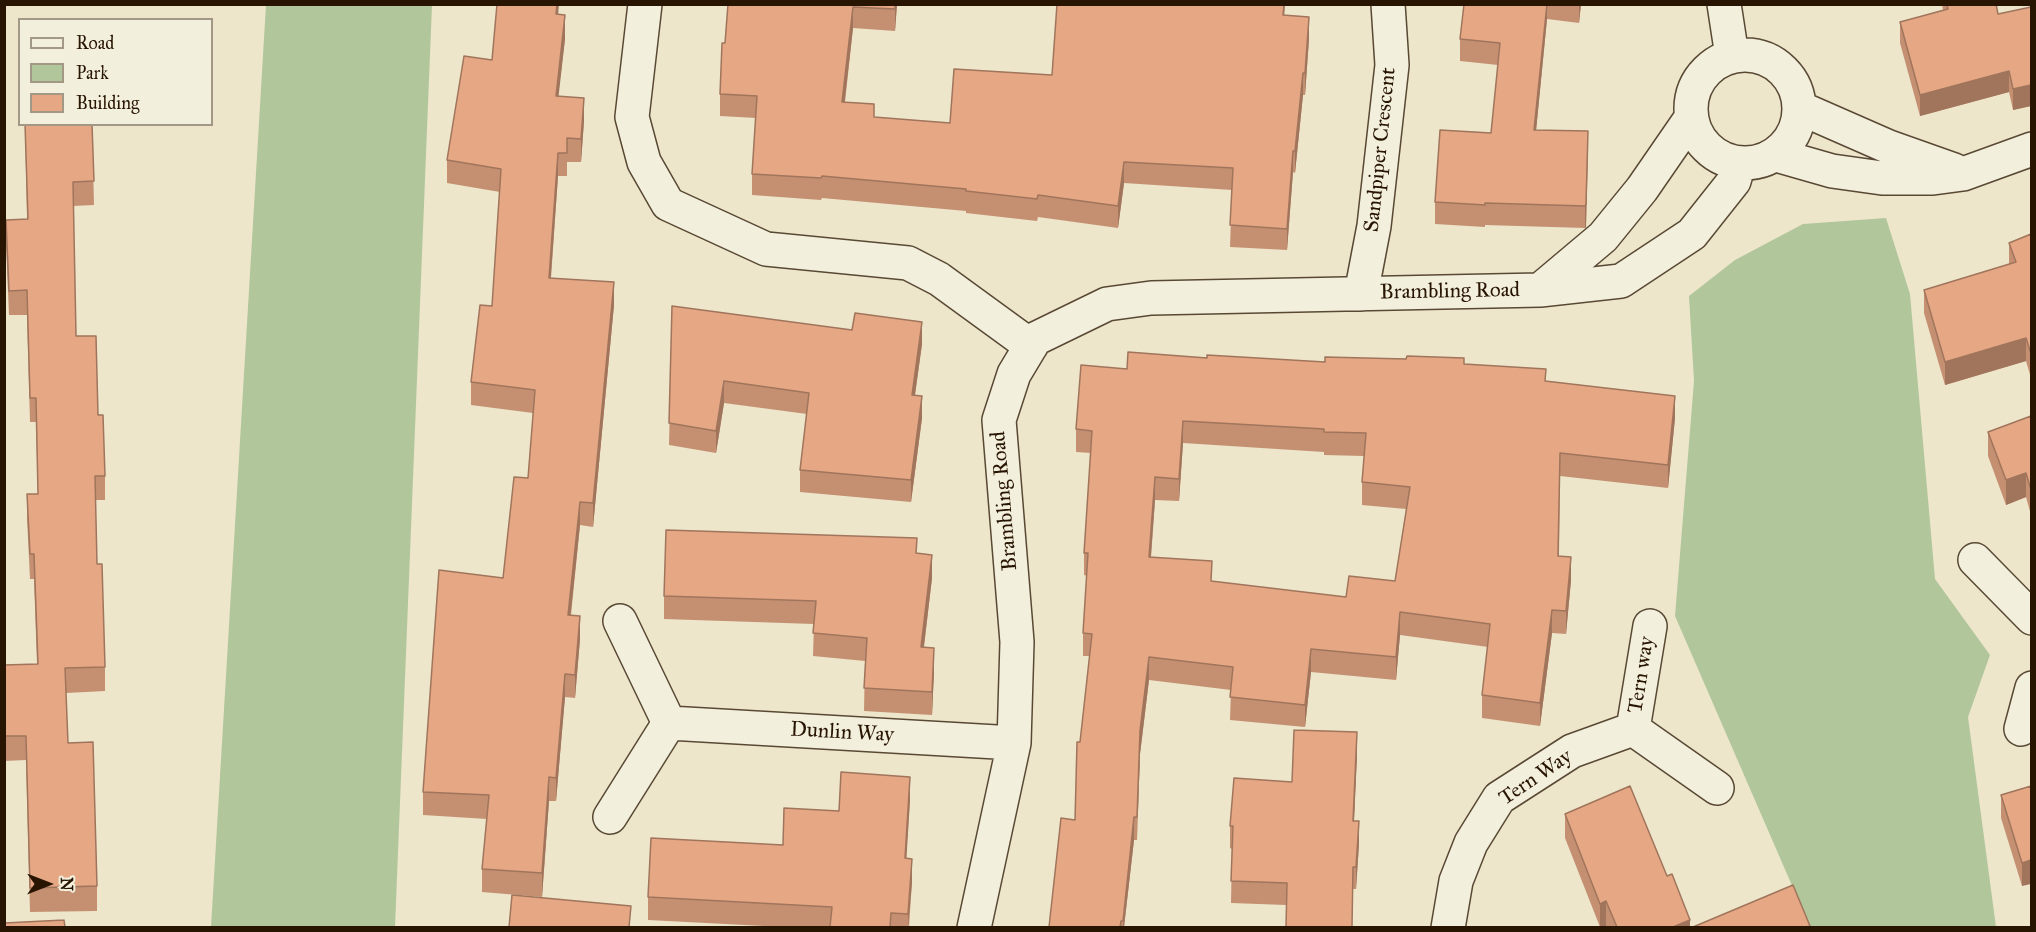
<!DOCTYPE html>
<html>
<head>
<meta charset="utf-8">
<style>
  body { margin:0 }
  #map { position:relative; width:2036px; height:932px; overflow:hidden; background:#ede6cb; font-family:"IM FELL Great Primer",serif }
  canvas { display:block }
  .frame { position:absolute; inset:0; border:6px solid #281501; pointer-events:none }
  .legend { position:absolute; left:18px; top:18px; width:195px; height:108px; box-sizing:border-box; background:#f3efdd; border:2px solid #a29885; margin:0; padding:8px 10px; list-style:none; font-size:18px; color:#281501 }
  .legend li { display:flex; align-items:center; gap:12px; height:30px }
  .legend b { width:30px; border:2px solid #a29885 }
  .north { position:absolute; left:18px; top:854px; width:60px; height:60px; -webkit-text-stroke:4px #f3efdd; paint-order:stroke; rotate:90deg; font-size:16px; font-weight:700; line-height:24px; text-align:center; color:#281501 }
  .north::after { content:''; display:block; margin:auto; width:21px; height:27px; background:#281501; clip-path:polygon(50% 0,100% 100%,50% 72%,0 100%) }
</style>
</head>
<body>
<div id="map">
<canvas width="2036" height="932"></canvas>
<div class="frame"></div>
<ul class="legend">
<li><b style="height:8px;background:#f3efdd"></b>Road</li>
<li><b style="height:16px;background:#b2c69c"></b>Park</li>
<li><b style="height:16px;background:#e5a784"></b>Building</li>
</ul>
<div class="north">N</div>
</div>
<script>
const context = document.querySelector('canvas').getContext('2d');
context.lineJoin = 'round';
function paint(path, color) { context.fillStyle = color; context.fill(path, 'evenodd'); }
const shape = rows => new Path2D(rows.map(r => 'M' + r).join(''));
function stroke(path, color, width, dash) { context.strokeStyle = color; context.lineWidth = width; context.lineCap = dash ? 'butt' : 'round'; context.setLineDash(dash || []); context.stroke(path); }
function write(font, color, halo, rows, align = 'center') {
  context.font = font + ' "IM FELL Great Primer",serif'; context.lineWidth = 4.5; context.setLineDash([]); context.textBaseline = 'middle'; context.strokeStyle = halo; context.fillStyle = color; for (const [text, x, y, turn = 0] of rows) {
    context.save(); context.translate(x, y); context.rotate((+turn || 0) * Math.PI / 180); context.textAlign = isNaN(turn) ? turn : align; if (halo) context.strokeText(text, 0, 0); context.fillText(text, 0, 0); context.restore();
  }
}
const green = shape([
  [266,5,432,5,395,927,211,927],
  [1886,218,1910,294,1935,579,1990,655,1968,717,1996,927,1810,927,1675,616,1694,381,1689,296,1735,260,1803,224]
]);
const minor = shape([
  [645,4,632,117,644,162,668,204,766,249,908,263,939,279,1031,346],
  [1724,4,1732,56],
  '1691 109a54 54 0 1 1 108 0a54 54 0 1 1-108 0Z',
  [1800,108,1889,147,1954,170],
  [1776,155,1832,171,1882,178,1933,178,1963,174,2032,149],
  [1540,290,1603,237,1642,189,1691,118],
  [1361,294,1374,226,1392,65,1388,4],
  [1975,560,2032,618],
  [1650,626,1633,729,1717,788],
  [669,723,1014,743],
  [2021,729,2032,688],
  [610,817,669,723,620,621],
  [974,928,1014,743,1017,642,999,420,1014,374,1035,339,1107,304,1151,298,1540,290,1621,281,1692,234,1734,181,1739,164],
  [1448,928,1456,881,1471,843,1499,798,1572,751,1633,729]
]);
const wall = shape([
  [728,4,897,4,895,31,853,28,845,102,874,117,950,123,1052,75,1285,15,1309,39,1305,95,1303,95,1295,173,1293,172,1287,250,1230,247,1232,190,1124,183,1118,228,1038,217,1037,221,966,213,966,211,822,198,821,200,752,195,752,174,756,118,720,116,720,94,725,43],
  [1464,4,1581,4,1579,23,1547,19,1536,130,1588,154,1586,227,1585,228,1485,225,1485,227,1435,224,1435,202,1491,133,1498,65,1460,61,1460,39],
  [1942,4,1996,4,1998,14,2031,7,2031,106,2013,110,2009,92,1920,116,1900,43,1900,22,1943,10],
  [558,15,565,39,558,96,584,121,581,162,567,162,567,176,558,176,551,278,614,305,593,527,580,525,571,615,580,639,575,698,565,697,556,801,549,801,542,897,482,892,482,869,487,819,423,815,423,792,503,578,528,478,533,413,471,405,471,382,492,306,500,192,447,183,447,160,492,60],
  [25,124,92,124,94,205,73,206,76,336,98,415,105,476,105,500,95,500,97,564,105,667,105,691,66,693,68,743,97,886,97,911,30,912,26,760,4,761,4,665,37,664,34,579,30,579,27,518,27,494,38,494,36,422,30,422,27,315,9,315,6,244,6,220,27,219],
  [2031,234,2031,378,2026,361,1945,385,1924,313,1924,290,2009,264,2009,243],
  [672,306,922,344,915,395,922,418,911,502,800,492,800,470,807,414,724,403,716,453,669,445],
  [1207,358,1325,362,1464,364,1546,381,1675,418,1668,488,1560,476,1559,556,1571,580,1566,634,1552,633,1540,726,1482,718,1482,695,1488,647,1400,635,1396,680,1311,672,1305,727,1230,720,1231,690,1149,680,1140,754,1137,840,1134,840,1124,927,1049,927,1075,820,1080,742,1090,656,1083,656,1083,633,1087,576,1084,575,1084,553,1091,453,1076,452,1076,429,1127,369],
  [1183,443,1324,452,1324,455,1364,456,1362,482,1362,505,1406,509,1395,581,1346,597,1212,582,1151,558,1155,500,1179,501],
  [2031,416,2031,515,2026,497,2006,505,1988,456,1988,432],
  [917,553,932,578,924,647,934,671,932,715,864,711,865,661,813,656,814,624,664,619,664,596],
  [1357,755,1354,821,1359,844,1356,889,1353,889,1286,905,1231,903,1232,849,1230,848,1230,826,1292,782],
  [2031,786,2022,886,2001,818,2001,795],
  [910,800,906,858,912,882,909,927,783,927,648,920,648,897,783,845,839,811],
  [1565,814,1667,876,1690,927,1607,927,1606,926,1600,927,1565,838]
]);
const shadedWall = shape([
  [557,4,559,4,556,38,556,14],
  [895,4,897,4,895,31],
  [1284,4,1285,4,1283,37,1283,15],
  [1547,4,1547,19,1534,152,1534,130],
  [1579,4,1581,4,1579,23],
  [853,7,853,28,842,124,842,102],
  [565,15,565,39,556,119,556,96],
  [1309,17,1309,39,1305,95,1305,73],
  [2009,71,2009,92,1920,116,1920,95],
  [1303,73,1303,95,1295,173,1295,151],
  [2031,85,2031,106,2013,110,2013,89],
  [584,98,584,121,581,162,581,139],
  [1588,131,1586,227,1585,228,1585,206],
  [1293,151,1293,172,1287,250,1287,229],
  [558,153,558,176,549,301,549,278],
  [1124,162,1124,183,1118,228,1118,206],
  [614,282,614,305,593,527,593,503],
  [922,322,922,344,912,416,912,395],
  [2026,338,2026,361,1945,385,1945,362],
  [724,381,724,403,716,453,716,431],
  [922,396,922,418,911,502,911,480],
  [1675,396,1675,418,1668,488,1668,465],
  [1183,421,1183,443,1179,501,1179,479],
  [2026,473,2026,497,2006,505,2006,480],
  [1155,477,1155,500,1149,580,1149,557],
  [580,502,580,525,568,638,568,615],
  [932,555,932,578,921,670,921,647],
  [1571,557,1571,580,1566,634,1566,611],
  [1552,610,1552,633,1540,726,1540,703],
  [1400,612,1400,635,1396,680,1396,657],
  [580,616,580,639,575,698,575,675],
  [934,648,934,671,932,715,932,692],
  [1311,649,1311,672,1305,727,1305,705],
  [1149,657,1149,680,1140,754,1137,840,1140,731],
  [565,674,565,697,556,801,556,778],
  [1357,732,1357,755,1353,843,1353,821],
  [549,777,549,801,542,897,542,873],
  [910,777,910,800,905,882,905,858],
  [1134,817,1134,840,1124,927,1123,927],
  [1359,821,1359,844,1356,889,1356,867],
  [912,859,912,882,908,927,908,914],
  [2031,860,2031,884,2022,886,2022,863],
  [1606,901,1606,926,1600,927,1600,904],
  [1690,920,1690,927,1673,927]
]);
const building = shape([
  [497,4,557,4,556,14,565,15,556,96,584,98,581,139,567,138,567,153,558,153,549,278,614,282,593,503,580,502,568,615,580,616,575,675,565,674,556,778,549,777,542,873,482,869,489,795,423,792,439,570,503,578,514,477,528,478,535,390,471,382,480,305,492,306,501,169,447,160,464,56,492,60,497,4],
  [728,4,895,4,895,9,853,7,842,102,874,104,874,117,950,123,954,69,1052,75,1057,4,1284,4,1283,15,1309,17,1305,73,1303,73,1295,151,1293,151,1287,229,1230,225,1233,168,1124,162,1118,206,1038,195,1037,199,966,191,966,189,822,176,821,178,752,174,757,96,720,94,722,43,725,43,728,4],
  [1464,4,1547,4,1534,130,1588,131,1586,204,1585,206,1485,203,1485,205,1435,202,1440,130,1491,133,1500,43,1460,39,1464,4],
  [1947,4,1996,4,1998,14,2031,7,2031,85,2013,89,2009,71,1920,95,1900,22,1948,9,1947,4],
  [25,124,92,124,94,181,73,182,76,336,96,336,98,415,103,415,105,476,95,476,97,564,102,564,105,667,65,668,68,743,93,742,97,886,30,888,26,736,4,736,4,665,38,664,34,554,30,554,27,494,38,494,36,398,30,398,27,290,9,291,6,220,28,219,25,124],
  [2031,234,2031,354,2026,338,1945,362,1924,290,2016,262,2009,243,2031,234],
  [672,306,852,330,855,313,922,322,912,395,922,396,911,480,800,470,809,393,724,381,716,431,669,423,672,306],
  [1128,352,1207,358,1207,355,1325,362,1325,357,1406,359,1407,356,1464,358,1464,364,1546,369,1545,381,1675,396,1668,465,1560,453,1558,556,1571,557,1566,611,1552,610,1540,703,1482,695,1490,624,1400,612,1396,657,1311,649,1305,705,1230,697,1233,667,1149,657,1140,731,1137,817,1134,817,1123,921,1121,921,1120,927,1049,927,1061,818,1075,820,1077,742,1080,742,1092,634,1083,633,1088,553,1084,553,1092,431,1076,429,1081,365,1127,369,1128,352],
  [1183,421,1324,429,1324,432,1366,433,1362,482,1410,487,1395,581,1349,576,1346,597,1211,581,1212,561,1149,557,1155,477,1179,479,1183,421],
  [2031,416,2031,490,2026,473,2006,480,1988,432,2031,416],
  [666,530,917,538,916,553,932,555,921,647,934,648,932,692,864,688,867,638,813,633,816,601,664,596,666,530],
  [1294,730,1357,732,1353,821,1359,821,1356,867,1353,867,1352,927,1286,927,1287,883,1231,881,1233,826,1230,826,1234,778,1292,782,1294,730],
  [841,772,910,777,905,858,912,859,908,914,891,913,890,927,830,927,832,907,648,897,651,838,783,845,784,808,839,811,841,772],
  [1630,786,1667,876,1672,874,1690,920,1673,927,1617,927,1606,901,1600,904,1565,814,1630,786],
  [2031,786,2031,860,2022,863,2001,795,2031,786],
  [1793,885,1810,926,1807,927,1693,927,1793,885],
  [512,895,631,906,629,927,509,927,512,895],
  [64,920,65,927,4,927,4,923,64,920]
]);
const streetNames = [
  ["Sandpiper Crescent",1381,150,-84],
  ["Brambling Road",1450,292,-1],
  ["Brambling Road",1005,501,-95],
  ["Tern way",1642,675,-81],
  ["Dunlin Way",842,733,3],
  ["Tern Way",1536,778,-34]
];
paint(green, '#b2c69c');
stroke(minor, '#594934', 36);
stroke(minor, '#f3efdd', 33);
paint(wall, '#c59072');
paint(shadedWall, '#a0755c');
paint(building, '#e5a784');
stroke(building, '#a0755c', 1.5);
write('21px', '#281501', '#f3efdd', streetNames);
</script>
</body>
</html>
